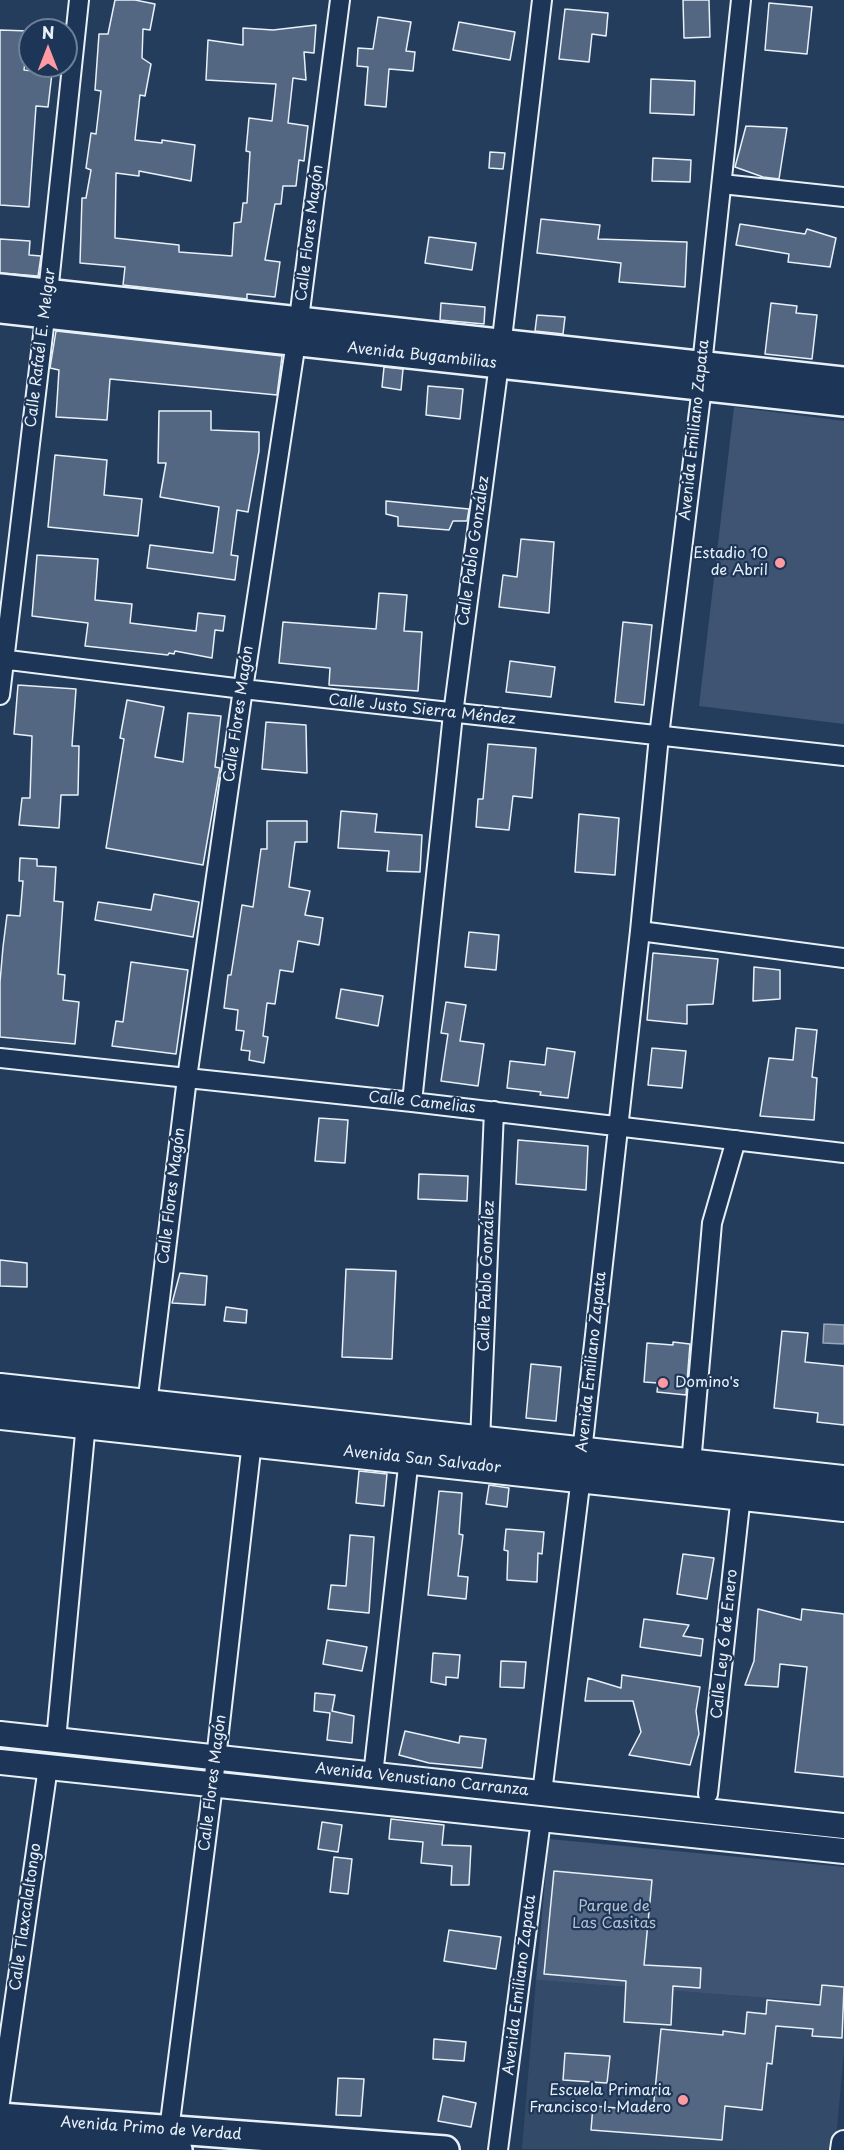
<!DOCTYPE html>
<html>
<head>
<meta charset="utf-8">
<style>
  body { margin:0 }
  #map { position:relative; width:844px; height:2150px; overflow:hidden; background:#253d5d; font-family:"Playpen Sans",sans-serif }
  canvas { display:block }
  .north { position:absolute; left:18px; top:18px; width:60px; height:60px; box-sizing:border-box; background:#1d3557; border:2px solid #6e8097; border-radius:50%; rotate:0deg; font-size:16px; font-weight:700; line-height:24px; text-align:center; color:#e8f1f8 }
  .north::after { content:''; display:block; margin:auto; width:21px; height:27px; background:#ff9aa2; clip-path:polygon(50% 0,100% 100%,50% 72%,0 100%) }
</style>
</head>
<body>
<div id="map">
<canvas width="844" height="2150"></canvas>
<div class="north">N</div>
</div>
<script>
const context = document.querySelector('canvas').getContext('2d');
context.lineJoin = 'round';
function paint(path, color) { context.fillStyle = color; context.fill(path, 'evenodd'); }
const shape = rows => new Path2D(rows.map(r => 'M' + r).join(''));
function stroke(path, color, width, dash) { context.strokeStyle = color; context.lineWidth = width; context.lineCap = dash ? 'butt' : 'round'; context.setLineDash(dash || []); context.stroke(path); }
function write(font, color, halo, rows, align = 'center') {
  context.font = font + ' "Playpen Sans",sans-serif'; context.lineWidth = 4.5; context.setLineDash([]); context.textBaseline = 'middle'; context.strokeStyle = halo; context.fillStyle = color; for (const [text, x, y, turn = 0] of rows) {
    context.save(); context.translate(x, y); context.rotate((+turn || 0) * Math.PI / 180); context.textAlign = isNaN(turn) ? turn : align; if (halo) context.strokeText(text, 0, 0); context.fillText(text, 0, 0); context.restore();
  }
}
const built = shape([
  [536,1980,844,2004,844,2052,835,2150,522,2149]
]);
const green = shape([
  [734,407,844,421,844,724,699,706],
  [549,1839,844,1867,844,2004,536,1980]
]);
const water = shape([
  [824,1324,844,1325,844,1344,823,1343,824,1324]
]);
const building = shape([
  [115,0,135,0,155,4,150,30,143,29,142,58,151,64,145,96,140,95,135,140,162,143,162,140,195,145,191,181,139,171,139,176,116,173,115,238,179,245,179,252,232,256,234,223,241,222,243,203,247,203,250,152,246,151,249,118,272,121,276,84,206,80,208,40,243,45,243,28,273,30,316,25,314,53,304,52,306,80,293,78,288,123,308,126,304,161,299,160,296,186,283,186,281,204,275,204,265,260,280,262,275,297,247,294,247,299,123,285,125,267,80,263,82,198,86,198,91,170,86,168,91,133,96,134,101,91,95,90,99,34,108,34,115,0],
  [683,0,709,0,710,37,684,38,683,0],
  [769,3,812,7,807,54,765,50,769,3],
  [565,9,608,13,606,36,592,34,589,62,559,59,565,9],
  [378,17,411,22,406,51,415,52,413,71,389,69,386,107,365,105,368,67,357,66,358,48,373,49,378,17],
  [459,22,515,32,510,60,453,50,459,22],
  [0,30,29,31,24,70,52,73,48,107,36,106,29,207,0,205,0,30],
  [651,79,695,81,694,115,650,113,651,79],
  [746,126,787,128,779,179,763,177,735,167,746,126],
  [490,152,505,153,503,169,489,168,490,152],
  [653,158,691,160,690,182,652,181,653,158],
  [541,219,600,225,598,239,687,242,685,287,619,282,621,263,537,253,541,219],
  [740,224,805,234,807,229,836,238,830,267,788,262,789,254,736,245,740,224],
  [429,237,476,243,472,270,425,263,429,237],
  [0,239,30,241,29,255,41,256,38,276,0,273,0,239],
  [441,303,485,307,484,324,440,320,441,303],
  [771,303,797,306,796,313,817,315,812,359,765,354,771,303],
  [537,315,565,317,563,334,535,331,537,315],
  [56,331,282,356,277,395,110,379,107,420,56,417,59,370,50,368,56,331],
  [384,367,403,369,401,390,382,387,384,367],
  [428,386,463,389,460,419,426,415,428,386],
  [159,411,211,411,211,430,259,432,259,451,248,512,237,510,231,555,238,556,235,580,147,568,150,545,213,553,219,507,160,497,166,463,158,463,159,411],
  [55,455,107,460,104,495,142,499,138,536,48,527,55,455],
  [386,501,469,509,467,521,453,521,449,530,398,526,398,517,386,514,386,501],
  [521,539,554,542,549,613,499,607,503,575,517,577,521,539],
  [37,555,98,559,95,600,132,604,130,623,196,631,198,613,225,616,223,631,215,630,212,658,175,651,174,654,169,653,168,655,85,646,88,623,32,616,37,555],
  [379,593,407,595,404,631,422,632,418,691,329,685,330,668,279,663,283,622,376,629,379,593],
  [623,622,652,625,644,705,615,702,623,622],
  [510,661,555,667,551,697,506,692,510,661],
  [18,685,76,689,72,746,79,746,78,795,61,795,59,828,19,825,22,798,30,798,32,736,14,734,18,685],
  [127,700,164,707,155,757,183,762,188,713,221,716,215,767,220,768,203,865,106,848,124,739,120,738,127,700],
  [266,722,306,725,307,773,262,769,266,722],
  [488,744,536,748,532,798,513,796,509,830,476,827,478,799,483,799,488,744],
  [341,811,377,814,375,832,422,835,420,872,387,871,389,851,338,848,341,811],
  [579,814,619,818,615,875,575,872,579,814],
  [267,821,307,821,307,842,295,842,289,887,310,891,305,915,323,918,319,945,298,941,293,972,280,970,275,1004,267,1003,263,1036,268,1037,264,1063,249,1060,250,1051,241,1050,244,1031,236,1030,238,1010,224,1008,228,975,231,975,242,905,253,907,261,849,267,849,267,821],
  [20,858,37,859,37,866,56,867,54,901,63,902,58,974,65,975,63,1000,79,1002,75,1044,0,1037,0,982,3,947,7,915,20,916,23,881,19,881,20,858],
  [154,894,199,902,193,937,95,920,98,902,151,910,154,894],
  [469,932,499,935,496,970,465,967,469,932],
  [653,953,718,959,713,1004,687,1005,687,1024,647,1020,653,953],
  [131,962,188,970,176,1054,112,1046,116,1021,123,1022,131,962],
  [754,967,780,970,780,999,753,1001,754,967],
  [341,989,383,996,378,1026,336,1018,341,989],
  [446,1002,466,1005,460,1041,484,1044,478,1086,441,1081,448,1034,441,1033,446,1002],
  [796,1028,817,1030,812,1077,817,1078,814,1120,760,1116,769,1058,793,1060,796,1028],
  [547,1048,575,1052,568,1098,540,1095,541,1092,507,1088,510,1061,545,1065,547,1048],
  [652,1048,686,1051,682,1088,648,1085,652,1048],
  [319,1118,348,1120,345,1163,315,1161,319,1118],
  [518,1140,588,1146,586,1190,516,1184,518,1140],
  [419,1174,468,1176,467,1201,418,1199,419,1174],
  [0,1260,27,1263,27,1287,0,1286,0,1260],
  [346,1269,396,1271,392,1359,342,1357,346,1269],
  [180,1273,207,1276,205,1305,172,1303,180,1273],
  [226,1307,247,1310,246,1323,224,1321,226,1307],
  [782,1331,808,1333,805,1362,844,1366,844,1425,817,1422,818,1413,774,1408,782,1331],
  [673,1342,690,1344,686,1395,657,1392,658,1383,644,1382,647,1343,673,1345,673,1342],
  [531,1364,561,1367,556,1421,526,1418,531,1364],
  [359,1471,387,1474,384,1506,356,1503,359,1471],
  [489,1485,509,1488,507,1507,486,1504,489,1485],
  [439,1491,462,1493,459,1534,463,1535,458,1576,468,1577,466,1599,428,1595,439,1491],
  [506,1529,544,1532,542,1554,538,1553,537,1582,507,1580,508,1551,504,1550,506,1529],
  [350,1535,374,1537,369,1613,328,1609,331,1585,346,1586,350,1535],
  [683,1554,714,1558,707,1599,677,1594,683,1554],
  [758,1609,801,1620,802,1609,844,1614,844,1777,795,1772,807,1667,780,1664,778,1687,745,1685,754,1661,758,1609],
  [644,1619,689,1625,683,1636,703,1639,701,1656,640,1647,644,1619],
  [327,1640,367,1647,362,1671,323,1664,327,1640],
  [433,1653,460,1655,458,1678,446,1677,446,1685,431,1682,433,1653],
  [501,1661,526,1662,524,1688,500,1687,501,1661],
  [622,1675,700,1687,696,1711,699,1734,690,1765,629,1755,641,1732,633,1701,585,1701,588,1678,621,1688,622,1675],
  [315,1693,335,1695,332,1711,354,1716,352,1743,327,1740,330,1713,314,1711,315,1693],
  [405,1731,459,1743,460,1736,486,1739,482,1768,429,1763,399,1755,405,1731],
  [391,1819,444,1825,442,1845,471,1846,469,1885,451,1885,452,1866,421,1863,423,1842,389,1839,391,1819],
  [322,1822,342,1825,338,1852,318,1849,322,1822],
  [334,1857,352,1859,348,1894,330,1892,334,1857],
  [554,1871,652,1880,644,1965,701,1968,700,1988,673,1986,671,2025,624,2022,626,1981,544,1974,554,1871],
  [449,1930,501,1937,496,1969,444,1961,449,1930],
  [822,1985,844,1987,842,2038,812,2036,813,2029,776,2026,772,2064,767,2063,762,2110,725,2106,722,2140,591,2130,593,2106,653,2111,661,2029,723,2035,723,2031,745,2034,747,2012,766,2014,767,2000,820,2005,822,1985],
  [434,2039,466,2042,464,2061,433,2059,434,2039],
  [565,2053,610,2056,607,2083,563,2080,565,2053],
  [338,2078,364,2079,361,2116,336,2115,338,2078],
  [443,2096,476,2103,471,2127,438,2121,443,2096]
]);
const minor = shape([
  [722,184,844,197],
  [0,659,243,689,844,756],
  [0,695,48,293,79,0],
  [640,931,844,958],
  [0,1058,412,1102,844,1153],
  [412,1102,453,714,499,364,542,0],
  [146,1413,187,1078,243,689,296,342,340,0],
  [480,1441,494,1111],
  [691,1464,712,1223,736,1140],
  [56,1740,86,1423],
  [373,1775,409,1458],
  [542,1793,581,1477,582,1452,640,931,659,736,702,387,702,365,741,0],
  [708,1794,741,1495],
  [0,2102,48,1767],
  [168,2138,213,1785,253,1433],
  [498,2150,541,1820]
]);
const tertiary = shape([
  [0,1734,844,1826],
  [0,1762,844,1851],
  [843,2150,844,2143]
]);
const secondary = shape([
  [0,288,844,381],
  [0,309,844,402],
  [0,2117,445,2150],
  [0,2137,178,2150]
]);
const primary = shape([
  [0,1389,844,1481],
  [0,1414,844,1506]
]);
const markers = [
  [780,563,6,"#ff9aa2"],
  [663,1383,6,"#ff9aa2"],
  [683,2100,6,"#ff9aa2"]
];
const streetNames = [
  ["Calle Flores Magón",310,233,-83],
  ["Calle Rafaél E. Melgar",41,348,-83],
  ["Avenida Bugambilias",422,356,6],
  ["Avenida Emiliano Zapata",695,430,-84],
  ["Calle Pablo González",474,551,-82],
  ["Calle Justo Sierra Méndez",422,710,6],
  ["Calle Flores Magón",239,714,-82],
  ["Calle Camelias",422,1103,6],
  ["Calle Flores Magón",172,1196,-83],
  ["Calle Pablo González",487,1276,-88],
  ["Avenida Emiliano Zapata",592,1362,-84],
  ["Avenida San Salvador",422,1460,6],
  ["Calle Ley 6 de Enero",725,1644,-84],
  ["Avenida Venustiano Carranza",422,1780,6],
  ["Calle Flores Magón",213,1783,-83],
  ["Calle Tlaxcalaltongo",26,1917,-82],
  ["Avenida Emiliano Zapata",520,1985,-83],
  ["Avenida Primo de Verdad",151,2129,4]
];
const poiNames = [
  ["Estadio 10",768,554],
  ["de Abril",768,571],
  ["Domino's",675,1383,"left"],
  ["Escuela Primaria",671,2091],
  ["Francisco I. Madero",671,2108]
];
const parkNames = [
  ["Parque de",614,1907],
  ["Las Casitas",614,1924]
];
paint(built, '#334a68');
paint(green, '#3e5472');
paint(water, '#657890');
stroke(water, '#99a8ba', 1.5);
paint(building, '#536782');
stroke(building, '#e8f1f8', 1.5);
stroke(minor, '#e8f1f8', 22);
stroke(tertiary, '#e8f1f8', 28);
stroke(secondary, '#e8f1f8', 32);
stroke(primary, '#e8f1f8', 34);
stroke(minor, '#1d3557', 18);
stroke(tertiary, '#1d3557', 24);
stroke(secondary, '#1d3557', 27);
stroke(primary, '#1d3557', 30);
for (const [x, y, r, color] of markers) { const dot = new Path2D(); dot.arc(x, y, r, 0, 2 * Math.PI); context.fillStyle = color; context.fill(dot); stroke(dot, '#1d3557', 2); }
write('15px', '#e8f1f8', '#1d3557', streetNames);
write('15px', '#e8f1f8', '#1d3557', poiNames, 'right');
write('15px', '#b5c2d0', '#1d3557', parkNames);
</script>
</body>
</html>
